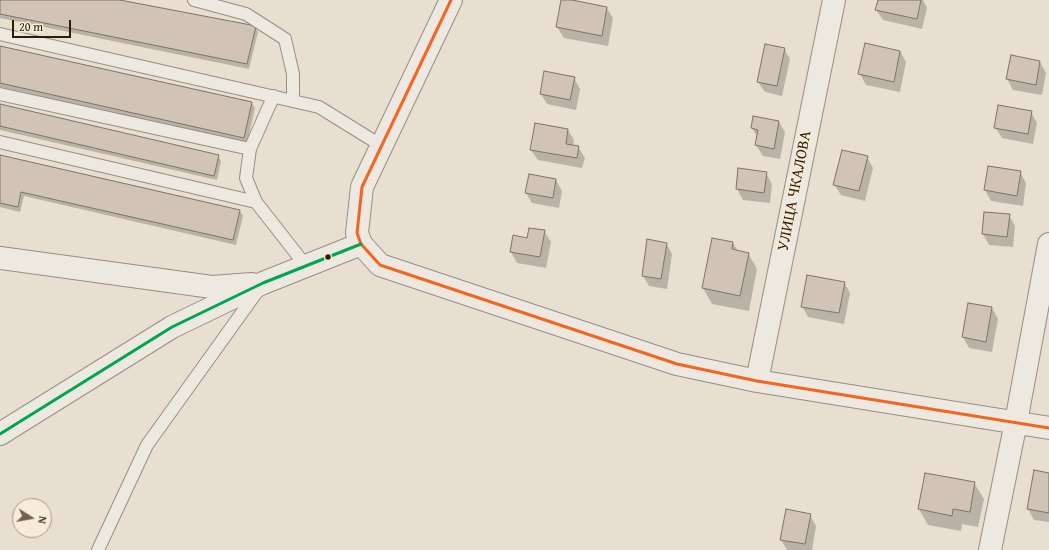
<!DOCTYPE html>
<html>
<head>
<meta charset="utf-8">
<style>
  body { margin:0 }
  #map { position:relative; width:1049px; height:550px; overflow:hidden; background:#e8dfd0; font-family:"Gentium Book Plus",serif }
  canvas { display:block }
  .north { position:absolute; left:12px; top:498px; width:40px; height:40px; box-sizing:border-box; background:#f7ebda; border:1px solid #a99884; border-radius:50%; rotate:101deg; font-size:11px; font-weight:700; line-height:16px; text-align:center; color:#331b02 }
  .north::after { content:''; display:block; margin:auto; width:14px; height:18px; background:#72604a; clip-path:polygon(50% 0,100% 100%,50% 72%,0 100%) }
  .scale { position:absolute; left:12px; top:20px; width:59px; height:18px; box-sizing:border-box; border:2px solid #331b02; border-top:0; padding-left:5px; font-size:12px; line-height:14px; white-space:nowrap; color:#331b02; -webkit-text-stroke:3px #f7ebda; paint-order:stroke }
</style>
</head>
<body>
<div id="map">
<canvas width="1049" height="550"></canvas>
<div class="north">N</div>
<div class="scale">20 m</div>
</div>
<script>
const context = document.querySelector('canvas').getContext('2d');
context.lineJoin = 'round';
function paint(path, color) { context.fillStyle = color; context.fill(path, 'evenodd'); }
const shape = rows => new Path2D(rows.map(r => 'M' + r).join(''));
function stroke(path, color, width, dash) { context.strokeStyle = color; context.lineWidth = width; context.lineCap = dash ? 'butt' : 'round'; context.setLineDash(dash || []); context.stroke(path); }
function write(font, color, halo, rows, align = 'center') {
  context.font = font + ' "Gentium Book Plus",serif'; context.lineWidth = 3; context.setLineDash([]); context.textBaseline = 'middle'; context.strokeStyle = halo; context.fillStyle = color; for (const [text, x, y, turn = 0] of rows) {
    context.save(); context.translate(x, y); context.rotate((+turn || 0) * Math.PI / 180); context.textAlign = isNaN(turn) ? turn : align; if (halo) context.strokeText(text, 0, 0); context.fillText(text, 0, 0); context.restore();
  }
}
const shadow = shape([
  [0,0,114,0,255,27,258,32,249,69,0,18],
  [562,0,606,7,613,18,608,46,564,38,557,27],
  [879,0,923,0,927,8,922,29,883,20,876,10],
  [0,47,252,103,255,108,247,143,0,87],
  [784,49,790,59,782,96,765,92,758,82],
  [900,51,906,62,900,92,866,85,860,74],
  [1040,62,1046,73,1042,95,1013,90,1007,79],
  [574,78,580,89,576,110,547,104,541,94],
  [0,106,218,156,221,161,217,180,0,130],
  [1031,112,1037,123,1033,144,1002,138,995,127],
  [779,122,785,132,780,159,763,156,756,145,758,138,752,128],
  [568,130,574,140,573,146,578,147,585,158,582,168,538,160,531,150],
  [0,156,240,211,243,216,236,245,24,196,20,212,0,207],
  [867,157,873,168,865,201,841,195,834,184],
  [1020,172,1026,183,1023,206,991,201,985,190],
  [766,173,772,184,770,203,743,200,737,189],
  [530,175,556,180,562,191,559,208,532,203,526,193],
  [1009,215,1015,226,1013,247,989,245,983,234],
  [544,231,551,242,546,268,517,263,511,252,528,239],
  [666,243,672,254,667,289,649,286,643,276],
  [733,243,738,251,748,253,757,269,749,311,712,304,703,288],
  [844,282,850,293,844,324,808,317,802,306],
  [969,304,992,308,998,319,992,352,969,348,963,337],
  [1049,474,1049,522,1034,520,1028,509],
  [974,483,984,499,978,527,962,524,961,531,928,525,919,509],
  [810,515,816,526,812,550,787,550,781,540]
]);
const building = shape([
  [0,0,120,0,256,26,247,64,0,14,0,0],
  [561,0,572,0,607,7,602,36,556,27,561,0],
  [878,0,921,0,917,19,875,10,878,0],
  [865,43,900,51,894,82,858,74,865,43],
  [765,44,785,48,777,86,757,82,765,44],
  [0,46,252,102,244,138,0,83,0,46],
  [1011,55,1040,61,1036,85,1006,79,1011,55],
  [544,71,575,77,570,100,540,94,544,71],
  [0,104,219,155,214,176,0,126,0,104],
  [998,105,1032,111,1028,134,994,128,998,105],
  [753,116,779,121,774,149,755,145,758,130,751,128,753,116],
  [535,123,568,129,566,144,579,146,577,158,530,150,535,123],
  [842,150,868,156,859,191,833,185,842,150],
  [0,155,240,210,233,240,21,192,18,207,0,203,0,155],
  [988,166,1021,171,1017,196,984,190,988,166],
  [738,168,767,172,764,193,736,189,738,168],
  [529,174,556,179,553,198,525,193,529,174],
  [984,212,1010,214,1007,237,982,234,984,212],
  [529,228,545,230,540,257,510,252,513,235,527,238,529,228],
  [712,238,733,242,732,249,749,253,740,296,702,288,712,238],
  [647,239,667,243,661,279,642,276,647,239],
  [807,275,845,282,839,313,801,307,807,275],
  [968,303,992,307,986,342,962,337,968,303],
  [1034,470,1049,473,1049,513,1027,509,1034,470],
  [925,473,975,482,970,512,953,509,952,516,918,509,925,473],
  [786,509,811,514,805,544,780,540,786,509]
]);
const service = shape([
  [194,0,246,14,285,39,293,74,293,101],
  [0,34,319,107,382,146],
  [0,94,250,149,270,104,274,96],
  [0,142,256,202,306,266],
  [250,149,246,178,256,202],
  [98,550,147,445,259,289]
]);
const minor = shape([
  [451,0,362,187,357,233,361,244,380,265,677,364,757,381,1049,428],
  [0,258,212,287,252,284],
  [757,381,834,0],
  [0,434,172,327,263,283,361,244],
  [990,550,1016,422,1049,244]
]);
const bus1 = shape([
  [451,0,362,187,357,233,361,244,380,265,677,364,757,381,1049,428]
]);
const bus2 = shape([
  [0,434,172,327,263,283,361,244]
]);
const markers = [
  [328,257,3.5,"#331b02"]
];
const streetNames = [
  ["УЛИЦА ЧКАЛОВА",795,191,-79]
];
paint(shadow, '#0003');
paint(building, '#d1c4b6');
stroke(building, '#7c7368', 1);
stroke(service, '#968e82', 14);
stroke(minor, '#968e82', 24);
stroke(service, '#ede8e0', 12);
stroke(minor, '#ede8e0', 22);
stroke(bus1, '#f26522', 3);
stroke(bus2, '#00a651', 3);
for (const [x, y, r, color] of markers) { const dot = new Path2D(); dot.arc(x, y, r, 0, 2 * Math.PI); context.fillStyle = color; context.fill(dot); stroke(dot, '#f7ebda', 1.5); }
write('16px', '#331b02', '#f7ebda', streetNames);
</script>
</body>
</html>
